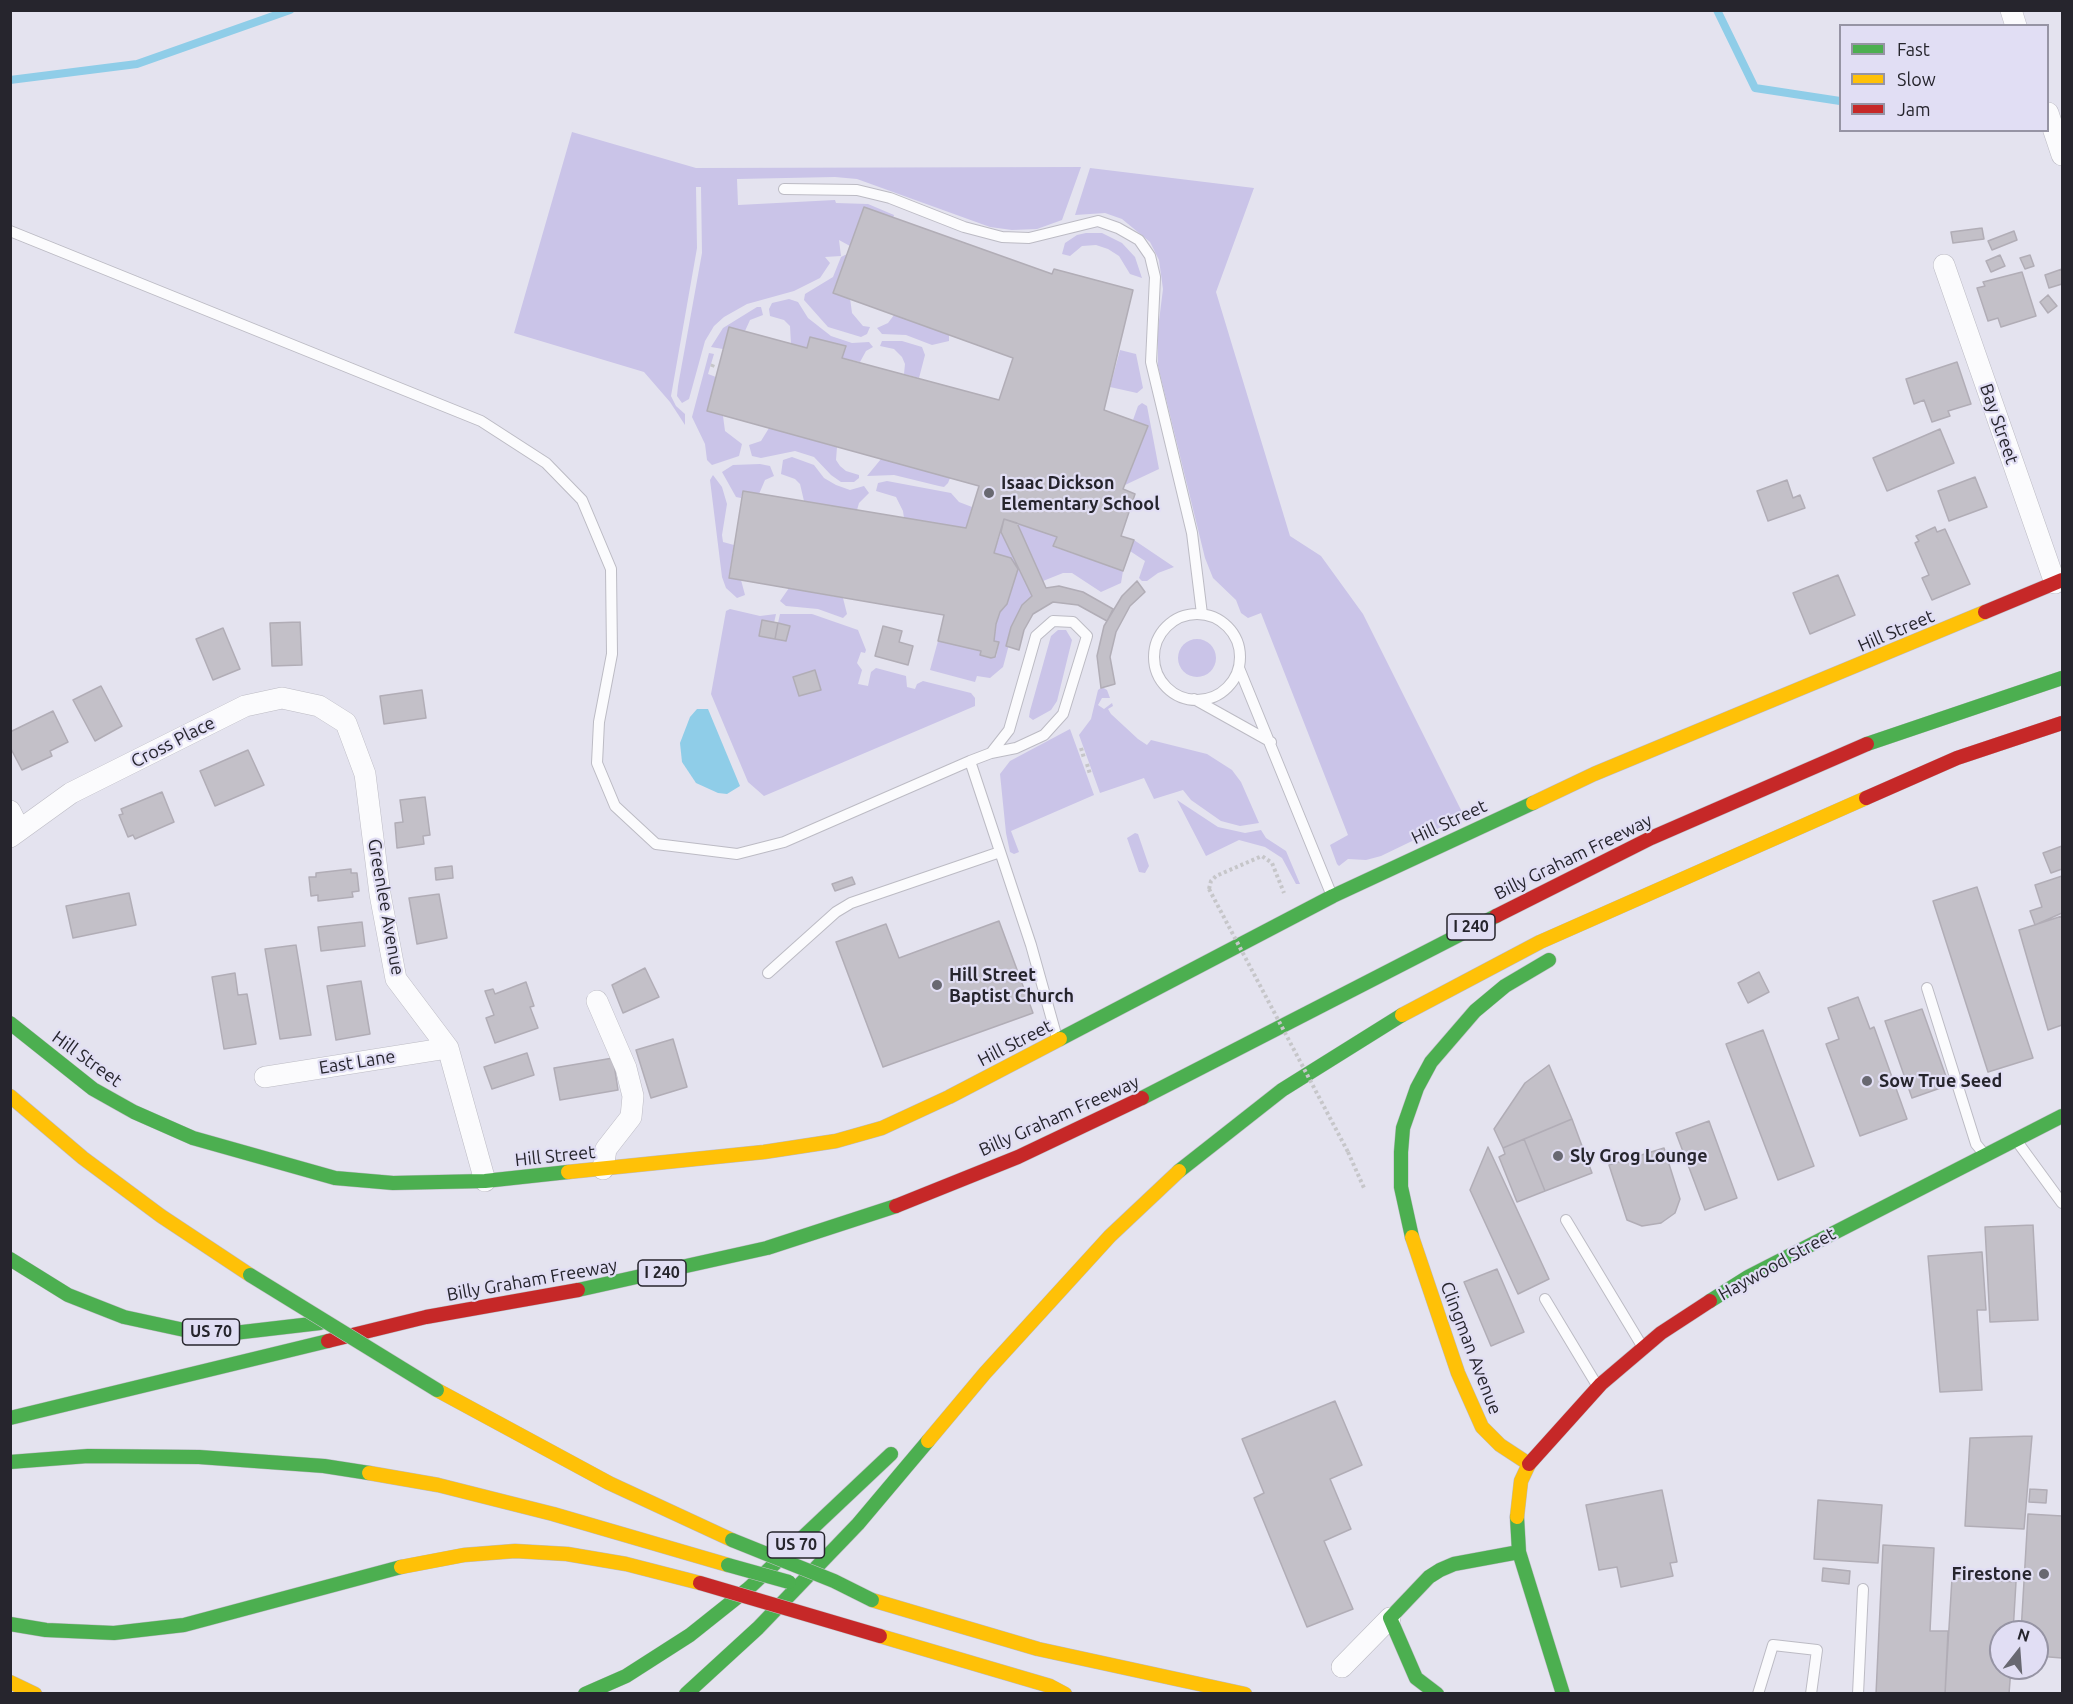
<!DOCTYPE html>
<html>
<head>
<meta charset="utf-8">
<style>
  body { margin:0 }
  #map { position:relative; width:2073px; height:1704px; overflow:hidden; background:#e4e3ef; font-family:Ubuntu,sans-serif }
  canvas { display:block }
  .frame { position:absolute; inset:0; border:12px solid #26252d; pointer-events:none }
  .legend { position:absolute; left:1839px; top:24px; width:210px; height:108px; box-sizing:border-box; background:#e1def4; border:2px solid #9694a4; margin:0; padding:8px 10px; list-style:none; font-size:18px; color:#26252d }
  .legend li { display:flex; align-items:center; gap:12px; height:30px }
  .legend b { width:30px; border:2px solid #9694a4 }
  .north { position:absolute; left:1989px; top:1620px; width:60px; height:60px; box-sizing:border-box; background:#e1def4; border:2px solid #9694a4; border-radius:50%; rotate:17deg; font-size:16px; font-weight:700; line-height:24px; text-align:center; color:#26252d }
  .north::after { content:''; display:block; margin:auto; width:21px; height:27px; background:#686871; clip-path:polygon(50% 0,100% 100%,50% 72%,0 100%) }
</style>
</head>
<body>
<div id="map">
<canvas width="2073" height="1704"></canvas>
<div class="frame"></div>
<ul class="legend">
<li><b style="height:8px;background:#4caf50"></b>Fast</li>
<li><b style="height:8px;background:#ffc107"></b>Slow</li>
<li><b style="height:8px;background:#c62828"></b>Jam</li>
</ul>
<div class="north">N</div>
</div>
<script>
const context = document.querySelector('canvas').getContext('2d');
context.lineJoin = 'round';
function paint(path, color) { context.fillStyle = color; context.fill(path, 'evenodd'); }
const shape = rows => new Path2D(rows.map(r => 'M' + r).join(''));
function stroke(path, color, width, dash) { context.strokeStyle = color; context.lineWidth = width; context.lineCap = dash ? 'butt' : 'round'; context.setLineDash(dash || []); context.stroke(path); }
function write(font, color, halo, rows, align = 'center') {
  context.font = font + ' Ubuntu,sans-serif'; context.lineWidth = 4.5; context.setLineDash([]); context.textBaseline = 'middle'; context.strokeStyle = halo; context.fillStyle = color; for (const [text, x, y, turn = 0] of rows) {
    context.save(); context.translate(x, y); context.rotate((+turn || 0) * Math.PI / 180); context.textAlign = isNaN(turn) ? turn : align; if (halo) context.strokeText(text, 0, 0); context.fillText(text, 0, 0); context.restore();
  }
}
const green = shape([
  [572,132,696,168,1081,167,1062,220,1037,229,1012,230,990,227,857,179,835,177,737,179,738,205,835,200,836,203,868,204,894,215,893,218,864,207,850,246,839,240,841,256,825,257,830,263,820,278,794,291,747,304,724,317,714,326,705,341,689,399,682,403,677,396,678,386,702,253,701,187,696,187,697,248,671,396,676,406,685,414,685,425,670,402,644,372,514,333],
  [1090,168,1254,188,1216,292,1290,536,1321,556,1363,614,1464,816,1381,856,1366,860,1348,859,1339,866,1337,864,1330,845,1348,835,1261,613,1248,618,1241,613,1236,600,1213,578,1205,558,1158,366,1158,329,1163,289,1159,260,1150,242,1122,219,1105,213,1075,215],
  [1086,233,1102,233,1122,243,1135,257,1142,278,1130,274,1119,256,1108,249,1096,245,1082,246,1070,256,1062,254,1065,243,1077,235],
  [847,254,833,292,850,298,852,313,863,326,870,327,867,334,861,337,828,327,804,300,805,294,833,277,841,257],
  [789,299,798,302,808,318,831,336,852,343,869,342,873,347,866,351,860,362,842,358,845,346,811,337,807,348,791,344,790,326,784,320,770,316,769,309,772,303],
  [757,307,761,307,763,315,750,320,745,331,729,327,723,349,711,347,723,328],
  [894,315,949,335,949,341,932,345,906,335,882,334,877,328,888,323],
  [882,341,902,341,922,347,925,355,919,378,904,374,905,364,902,357,894,349,880,346],
  [1120,350,1136,354,1143,388,1137,393,1110,387],
  [709,353,714,354,708,374,716,377,707,411,723,416,725,431,742,444,739,456,712,465,707,460,705,444,692,417],
  [1142,403,1147,406,1159,469,1125,485,1148,426,1133,420,1138,406],
  [769,428,837,447,836,460,840,466,846,471,859,475,859,478,854,482,841,482,831,475,814,457,795,451,761,458,752,456,749,445,761,441],
  [792,457,814,465,824,478,836,485,850,490,864,486,869,493,859,503,857,510,804,501,800,484,795,479,781,474,783,460],
  [881,459,950,478,948,483,944,487,939,486,894,475,867,476],
  [760,464,770,466,774,476,765,480,759,494,743,491,741,498,736,497,722,472,733,465],
  [713,475,722,487,727,504,722,535,723,542,734,545,729,577,741,580,745,595,737,598,726,588,722,577,710,480],
  [887,481,951,493,959,502,972,507,966,528,904,518,903,511,896,497,876,491,878,483],
  [1017,523,1057,537,1054,547,1123,571,1121,583,1101,592,1072,573,1063,573,1043,581],
  [1001,532,1033,596,1014,626,1003,667,990,678,977,676,975,682,930,670,938,641,981,651,980,655,991,658,996,657,999,643,994,641,996,624,1000,612,1007,604,1018,569,1011,558,994,553],
  [1134,540,1174,567,1158,573,1147,581,1142,581,1139,578,1145,561,1130,551],
  [789,588,843,598,847,614,843,618,818,609,786,606,780,601],
  [730,609,760,616,776,614,774,623,762,620,759,636,786,641,790,626,778,623,780,614,812,614,858,630,866,650,865,653,861,652,857,663,862,670,858,684,868,686,871,672,876,668,906,676,907,687,915,689,917,684,923,681,971,693,975,698,975,706,764,796,748,782,711,694,726,611],
  [1058,630,1066,630,1072,640,1057,701,1051,710,1033,720,1029,717,1030,711,1051,636],
  '1178 658a19 19 0 1 1 38 0a19 19 0 1 1-38 0Z',
  [1102,687,1107,690,1110,698,1102,698,1098,705,1104,709,1112,703,1113,706,1108,709,1111,714,1138,739,1147,745,1151,740,1207,754,1232,770,1241,782,1259,823,1240,826,1221,821,1191,800,1183,790,1154,799,1144,778,1100,793,1079,735,1091,719,1098,690],
  [1070,729,1094,795,1011,831,1019,852,1014,854,1010,852,1006,833,1000,774,1010,761],
  [1177,800,1218,827,1245,833,1261,830,1266,838,1286,851,1300,884,1296,884,1282,858,1265,847,1239,840,1206,856],
  [1135,833,1138,834,1149,866,1145,873,1139,872,1127,838]
]);
const water = shape([
  [697,709,708,709,740,786,727,794,718,793,696,783,682,762,680,743,690,717]
]);
const stream = shape([
  [1717,10,1755,88,1840,101],
  [10,80,137,64,290,10]
]);
const building = shape([
  [864,207,1052,274,1054,269,1133,290,1104,410,1148,426,1123,489,1135,494,1121,536,1134,540,1123,571,1053,546,1057,537,1004,519,994,553,1011,558,1018,569,1007,604,1000,612,996,624,994,641,999,642,995,657,991,658,980,655,981,651,938,641,944,615,729,578,743,491,966,528,979,486,707,411,729,327,807,348,810,337,846,346,842,358,999,400,1013,358,833,293,864,207],
  [1982,228,1984,239,1953,243,1951,232,1982,228],
  [2014,231,2017,240,1992,250,1988,241,2014,231],
  [2000,255,2005,266,1991,272,1986,261,2000,255],
  [2030,255,2034,266,2025,269,2020,258,2030,255],
  [2062,269,2062,284,2049,288,2045,275,2062,269],
  [2022,272,2036,316,2001,327,1998,318,1988,321,1977,288,1985,286,1983,282,2022,272],
  [2048,295,2057,306,2048,313,2040,302,2048,295],
  [1957,362,1971,404,1948,411,1950,416,1932,422,1924,400,1914,404,1906,379,1957,362],
  [1940,429,1954,463,1887,491,1873,458,1940,429],
  [1975,477,1987,507,1949,521,1938,491,1975,477],
  [1787,480,1793,498,1800,495,1805,508,1768,521,1757,491,1787,480],
  [1004,519,1017,523,1046,588,1059,586,1083,592,1113,609,1107,621,1078,605,1053,602,1033,614,1024,630,1019,650,1006,646,1011,627,1022,605,1032,596,1001,532,1004,519],
  [1935,527,1937,532,1945,529,1970,584,1932,600,1922,578,1929,575,1915,543,1919,541,1916,536,1935,527],
  [1838,575,1855,615,1810,634,1793,593,1838,575],
  [1137,581,1145,592,1130,606,1116,632,1110,657,1115,684,1101,688,1097,656,1104,626,1122,596,1137,581],
  [762,620,778,623,775,639,759,636,762,620],
  [300,622,302,665,272,666,270,623,300,622],
  [778,623,790,626,786,641,775,639,778,623],
  [883,626,902,631,899,642,913,646,908,665,875,656,883,626],
  [223,628,240,669,213,680,196,639,223,628],
  [815,670,821,690,799,696,793,677,815,670],
  [101,686,122,726,95,741,73,700,101,686],
  [422,690,426,718,384,724,380,696,422,690],
  [53,711,68,742,50,751,52,756,22,770,10,747,10,732,53,711],
  [248,750,264,785,215,806,200,771,248,750],
  [162,792,174,822,135,839,133,835,128,837,119,815,123,814,121,809,162,792],
  [425,797,430,835,423,836,424,844,397,848,395,823,403,822,400,800,425,797],
  [2062,846,2062,869,2051,873,2043,853,2062,846],
  [452,866,453,878,436,880,435,868,452,866],
  [351,869,351,873,357,873,359,891,352,892,353,897,318,901,318,895,311,896,309,877,316,877,316,873,351,869],
  [2062,876,2062,913,2035,925,2030,911,2042,907,2035,885,2062,876],
  [852,877,855,884,835,891,832,884,852,877],
  [1977,887,2033,1058,1988,1072,1933,901,1977,887],
  [129,893,136,925,73,938,66,906,129,893],
  [439,894,447,938,417,944,409,898,439,894],
  [2062,916,2062,1025,2048,1030,2019,930,2062,916],
  [999,921,1033,1013,883,1067,836,942,886,924,899,958,999,921],
  [362,922,365,946,321,951,318,927,362,922],
  [296,945,311,1035,280,1039,265,949,296,945],
  [645,968,659,997,623,1013,612,985,645,968],
  [1759,972,1769,992,1748,1003,1738,983,1759,972],
  [235,973,238,995,247,994,256,1044,224,1049,212,977,235,973],
  [361,981,370,1034,336,1040,327,986,361,981],
  [526,982,534,1006,530,1007,538,1028,495,1043,486,1018,494,1015,485,991,493,989,495,994,526,982],
  [1858,997,1870,1029,1874,1027,1907,1119,1860,1136,1826,1044,1839,1039,1828,1008,1858,997],
  [1922,1009,1949,1085,1912,1098,1885,1021,1922,1009],
  [1763,1030,1814,1166,1778,1180,1726,1044,1763,1030],
  [673,1039,687,1087,651,1098,636,1050,673,1039],
  [527,1053,534,1075,492,1089,484,1067,527,1053],
  [613,1058,618,1090,560,1100,554,1068,613,1058],
  [1549,1065,1572,1119,1503,1148,1494,1129,1525,1083,1549,1065],
  [1572,1119,1592,1173,1545,1191,1524,1139,1572,1119],
  [1709,1121,1737,1198,1705,1210,1676,1133,1709,1121],
  [1524,1139,1545,1191,1517,1202,1499,1157,1505,1154,1503,1148,1524,1139],
  [1488,1147,1549,1279,1518,1294,1470,1190,1488,1147],
  [1664,1148,1680,1199,1675,1213,1661,1223,1642,1226,1627,1220,1609,1165,1664,1148],
  [2033,1225,2038,1320,1990,1322,1985,1227,2033,1225],
  [1982,1252,1986,1310,1977,1310,1982,1390,1940,1392,1928,1256,1982,1252],
  [1497,1269,1524,1332,1491,1346,1464,1282,1497,1269],
  [1335,1401,1362,1465,1330,1479,1351,1529,1324,1541,1353,1609,1307,1627,1254,1498,1264,1493,1242,1439,1335,1401],
  [2032,1436,2024,1529,1965,1526,1970,1438,2032,1436],
  [2030,1489,2047,1490,2046,1503,2029,1502,2030,1489],
  [1662,1490,1677,1562,1670,1563,1673,1576,1621,1587,1617,1567,1599,1570,1586,1505,1662,1490],
  [1818,1500,1882,1505,1878,1563,1814,1559,1818,1500],
  [2028,1514,2062,1516,2062,1658,2037,1656,2037,1632,2021,1632,2028,1514],
  [1883,1545,1934,1548,1930,1631,1948,1631,1945,1694,1876,1694,1883,1545],
  [1823,1568,1850,1571,1849,1584,1822,1581,1823,1568],
  [1952,1578,2016,1582,2013,1632,2001,1632,2001,1668,2011,1668,2009,1694,1945,1694,1952,1578]
]);
const path = shape([
  [712,367,714,362],
  [1081,748,1084,758],
  [1087,764,1090,774],
  [1209,889,1211,881,1216,876,1262,856,1272,863,1284,893],
  [1348,1152,1364,1188]
]);
const lane = shape([
  [784,189,857,190,890,198,964,227,1002,237,1029,238,1098,221,1118,228,1139,240,1150,256,1155,277,1151,362,1192,533,1202,614],
  [10,231,481,421,546,463,582,500,611,569,612,654,599,722,597,763,615,806,656,844,737,854,784,842,970,761,991,753,1016,748,1044,735,1063,714,1087,636,1073,622,1053,621,1036,636,1009,730,991,753],
  '1154 657a43 43 0 1 1 86 0a43 43 0 1 1-86 0Z',
  [1239,668,1332,896],
  [1194,699,1271,742],
  [970,761,1031,945,1057,1038],
  [768,973,836,912,851,903,1000,852],
  [1927,988,1976,1144,1985,1155],
  [2016,1140,2062,1203],
  [1566,1220,1642,1346],
  [1545,1299,1598,1387],
  [1758,1694,1773,1645,1817,1650,1811,1694],
  [1858,1694,1863,1589]
]);
const street = shape([
  [2011,10,2016,26],
  [2048,113,2062,155],
  [1944,265,2055,583],
  [10,811,19,829],
  [10,837,71,793,245,706,282,698,319,706,346,723,365,774,380,894,396,979,448,1048,485,1181],
  [597,1001,626,1068,633,1096,631,1117,606,1149,603,1169],
  [265,1077,448,1048],
  [1342,1667,1390,1618]
]);
const fast = shape([
  [1867,744,2062,678],
  [10,1023,93,1089,134,1112,193,1138,335,1178,393,1183,485,1181,568,1172],
  [1060,1039,1333,896,1533,803],
  [1142,1098,1496,916],
  [1179,1171,1282,1090,1402,1015],
  [1412,1237,1401,1187,1401,1152,1403,1128,1417,1088,1431,1062,1475,1011,1505,986,1549,960],
  [10,1259,68,1295,124,1317,189,1331,234,1333,320,1323],
  [578,1290,767,1248,896,1206],
  [1710,1301,1748,1277,2062,1116],
  [10,1418,328,1341],
  [10,1462,88,1456,199,1457,324,1466,369,1473],
  [1517,1517,1519,1552,1563,1694],
  [10,1624,46,1630,114,1633,184,1625,401,1567],
  [585,1694,626,1676,690,1635,749,1588,891,1454],
  [686,1694,758,1628,858,1524,928,1441],
  [1437,1694,1416,1678,1390,1618,1429,1577,1440,1570,1454,1564,1519,1552]
]);
const slow = shape([
  [1533,803,1594,774,1985,612],
  [1402,1015,1540,942,1866,798],
  [10,1096,83,1158,161,1216,250,1275],
  [568,1172,764,1152,836,1141,882,1128,949,1097,1060,1039],
  [1412,1237,1458,1373,1482,1427,1500,1445,1529,1464,1521,1481,1517,1517],
  [437,1390,609,1483,732,1540],
  [928,1441,985,1373,1110,1236,1179,1171],
  [369,1473,438,1485,553,1514,728,1565],
  [401,1567,464,1555,515,1551,567,1554,626,1564,700,1583],
  [872,1600,1038,1649,1245,1694],
  [880,1636,1050,1686,1065,1694],
  [10,1682,35,1694]
]);
const jam = shape([
  [1985,612,2062,580],
  [1866,798,1957,758,2062,723],
  [1496,916,1651,838,1867,744],
  [896,1206,1018,1157,1142,1098],
  [328,1341,426,1317,578,1290],
  [1529,1464,1601,1384,1661,1333,1710,1301]
]);
const pathBridge = shape([
  [1209,889,1348,1152]
]);
const fastBridge = shape([
  [250,1275,437,1390],
  [732,1540,834,1581,872,1600],
  [728,1565,789,1582]
]);
const jamBridge = shape([
  [700,1583,880,1636]
]);
const markers = [
  [989,493,6,"#686871"],
  [937,985,6,"#686871"],
  [1867,1081,6,"#686871"],
  [1558,1156,6,"#686871"],
  [2044,1574,6,"#686871"]
];
const shields = [
  [1471,927,48],
  [662,1273,48],
  [211,1332,57],
  [796,1545,57]
];
const shieldNames = [
  ["I 240",1471,927],
  ["I 240",662,1273],
  ["US 70",211,1332],
  ["US 70",796,1545]
];
const streetNames = [
  ["Bay Street",1999,424,71],
  ["Hill Street",1896,631,-23],
  ["Cross Place",173,742,-27],
  ["Hill Street",1449,822,-25],
  ["Billy Graham Freeway",1573,857,-26],
  ["Greenlee Avenue",386,907,80],
  ["Hill Street",1015,1043,-27],
  ["Hill Street",87,1059,36],
  ["East Lane",357,1062,-9],
  ["Billy Graham Freeway",1059,1116,-24],
  ["Hill Street",555,1156,-6],
  ["Haywood Street",1777,1264,-29],
  ["Billy Graham Freeway",532,1280,-10],
  ["Clingman Avenue",1471,1348,69]
];
const poiNames = [
  ["Isaac Dickson",1001,483],
  ["Elementary School",1001,504],
  ["Hill Street",949,975],
  ["Baptist Church",949,996],
  ["Sow True Seed",1879,1081],
  ["Sly Grog Lounge",1570,1156],
  ["Firestone",2032,1574,"right"]
];
paint(green, '#cac4e8');
paint(water, '#8fcde8');
stroke(stream, '#8fcde8', 8);
paint(building, '#c3c0c8');
stroke(building, '#b1adb6', 1.5);
stroke(lane, '#bcbbc4', 12);
stroke(street, '#bcbbc4', 22);
stroke(fast, '#bcbbc4', 15);
stroke(slow, '#bcbbc4', 15);
stroke(jam, '#bcbbc4', 15);
stroke(path, '#c6c6c9', 4, [3, 3]);
stroke(lane, '#fbfbfd', 10);
stroke(street, '#fbfbfd', 21);
stroke(fast, '#4caf50', 14);
stroke(slow, '#ffc107', 14);
stroke(jam, '#c62828', 14);
stroke(fastBridge, '#c2c1c7', 15, []);
stroke(jamBridge, '#c2c1c7', 15, []);
stroke(pathBridge, '#c6c6c9', 4, [3, 3]);
stroke(fastBridge, '#4caf50', 14);
stroke(jamBridge, '#c62828', 14);
for (const [x, y, r, color] of markers) { const dot = new Path2D(); dot.arc(x, y, r, 0, 2 * Math.PI); context.fillStyle = color; context.fill(dot); stroke(dot, '#e1def4', 2); }
for (const [x, y, w] of shields) { const box = new Path2D(); box.roundRect(x - w / 2, y - 13, w, 26, 4.5); context.fillStyle = '#e1def4'; context.fill(box); stroke(box, '#26252d', 1.5); }
write('bold 16px', '#26252d', null, shieldNames);
write('18px', '#26252d', '#e1def4', streetNames);
write('bold 18px', '#26252d', '#e1def4', poiNames, 'left');
</script>
</body>
</html>
